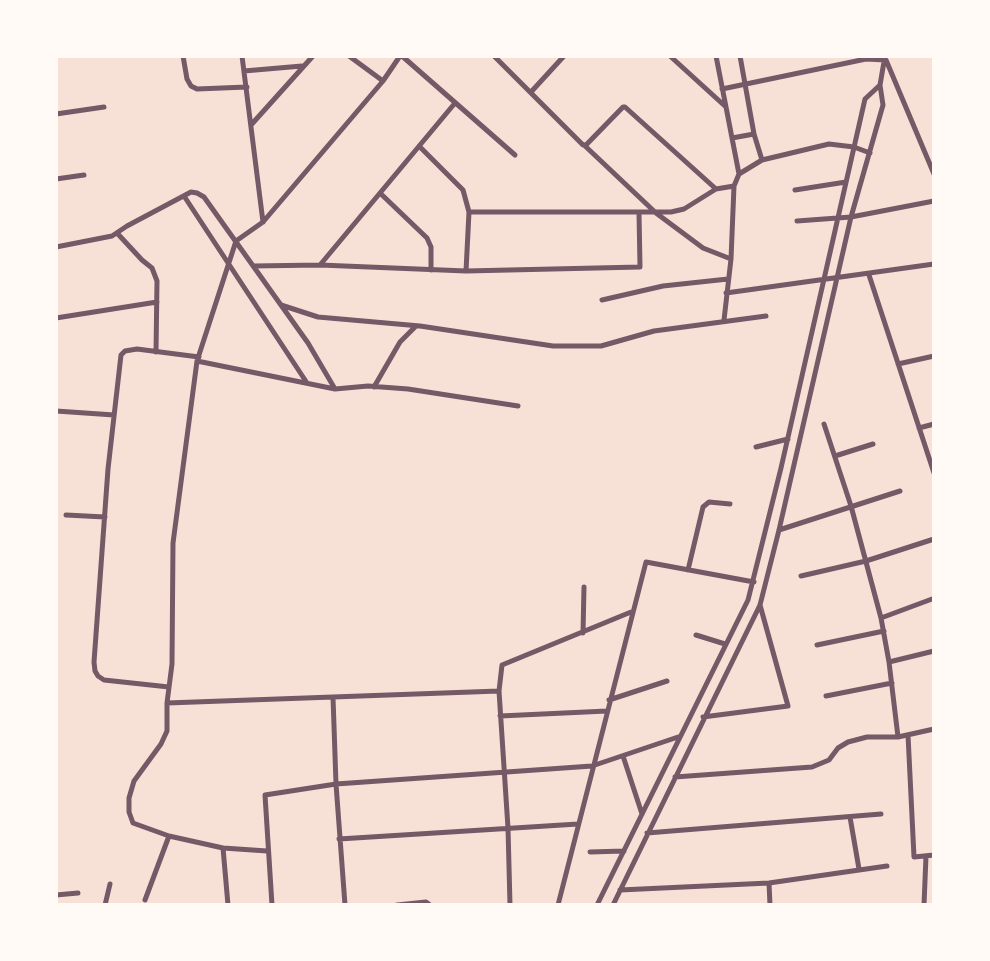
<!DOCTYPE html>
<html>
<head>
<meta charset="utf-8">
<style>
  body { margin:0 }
  #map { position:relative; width:990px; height:961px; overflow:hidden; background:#f7e1d7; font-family:Overpass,sans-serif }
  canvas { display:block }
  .frame { position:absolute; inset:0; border:58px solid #fffaf5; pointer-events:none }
</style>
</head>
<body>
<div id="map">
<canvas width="990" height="961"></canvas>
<div class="frame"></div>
</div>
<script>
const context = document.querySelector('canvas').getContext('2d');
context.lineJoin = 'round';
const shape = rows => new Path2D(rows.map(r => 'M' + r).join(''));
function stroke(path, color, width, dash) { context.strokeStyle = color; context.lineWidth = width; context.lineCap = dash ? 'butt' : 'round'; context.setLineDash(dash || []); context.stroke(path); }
const minor = shape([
  [183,56,187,79,191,86,197,89,247,87],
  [242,56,263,222],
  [349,56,383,81],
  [402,56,515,155],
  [494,56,583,145,586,145,623,107,625,107,716,189,734,186],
  [670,56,726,107,732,138,754,134],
  [716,56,726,107],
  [740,56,754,134,762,160],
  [886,60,934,174],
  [244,71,302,66],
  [722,89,866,59,885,60],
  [531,92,564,56],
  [56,114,104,107],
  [251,125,313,56],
  [732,138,739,174,762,160,829,144,854,147,870,153],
  [584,145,656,213,703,248,731,259],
  [419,146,463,190,469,212,466,271],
  [56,179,84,175],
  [795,190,846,182],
  [380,193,427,238,431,247,431,270],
  [184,196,307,383],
  [469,212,671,212,684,209,716,189],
  [797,221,851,217,934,201],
  [117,233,142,260,152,268,157,281,156,352],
  [56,247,112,236,127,226,191,192,197,193,204,197,308,343,335,389,368,386,408,389,518,406],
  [320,265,455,103],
  [253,266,320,265,466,271,640,267,639,213],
  [869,275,934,473],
  [726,293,934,264],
  [602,300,663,286,728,279],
  [281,305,318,317,420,326,553,346,601,346,654,331,766,316],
  [56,318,157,302],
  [724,320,731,259,734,186,739,174],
  [197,361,335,389],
  [898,364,934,356],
  [374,387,400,342,416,326],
  [56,411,114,415],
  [824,424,851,506,881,618,889,662,898,737],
  [919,428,934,424],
  [756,447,788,439],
  [835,456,873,444],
  [66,515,105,517],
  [779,530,900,491],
  [688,570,703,507,709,502,730,504],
  [801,576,866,561,934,539],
  [881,618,932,599],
  [583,633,584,587],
  [696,635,725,644],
  [817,645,884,631],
  [889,662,934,651],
  [169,687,104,680,98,676,95,671,94,662,108,469,121,355,125,351,137,349,199,357],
  [826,696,892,683],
  [333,697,336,784,345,905],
  [609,700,667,681],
  [167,703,499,691],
  [500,716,607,711],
  [703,717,788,706,760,605],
  [908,735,914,857,934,855],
  [623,756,642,814],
  [675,777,812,767,829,760,838,748,848,742,867,737,898,737,934,729],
  [850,817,859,869],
  [647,833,881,814],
  [339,839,578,824],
  [223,848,267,851],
  [590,852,624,851],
  [769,883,770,905],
  [620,890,769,883,887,866],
  [56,895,78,893],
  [145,900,169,836],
  [105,905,110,884],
  [228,905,223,848,169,836,133,823,129,812,129,798,134,781,161,744,167,731,167,703,172,664,173,543,197,361,236,241,263,222,383,81,400,56],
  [272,905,265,795,336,784,592,766,678,737],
  [397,905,426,902,430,905],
  [510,905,508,828,499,691,502,665,631,612],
  [558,905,646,562,754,582],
  [597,905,748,600,781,468,865,99,880,85],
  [613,905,760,605,779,530,851,217,883,105,880,85,885,56],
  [924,905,926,856]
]);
stroke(minor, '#755966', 5);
</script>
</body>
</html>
